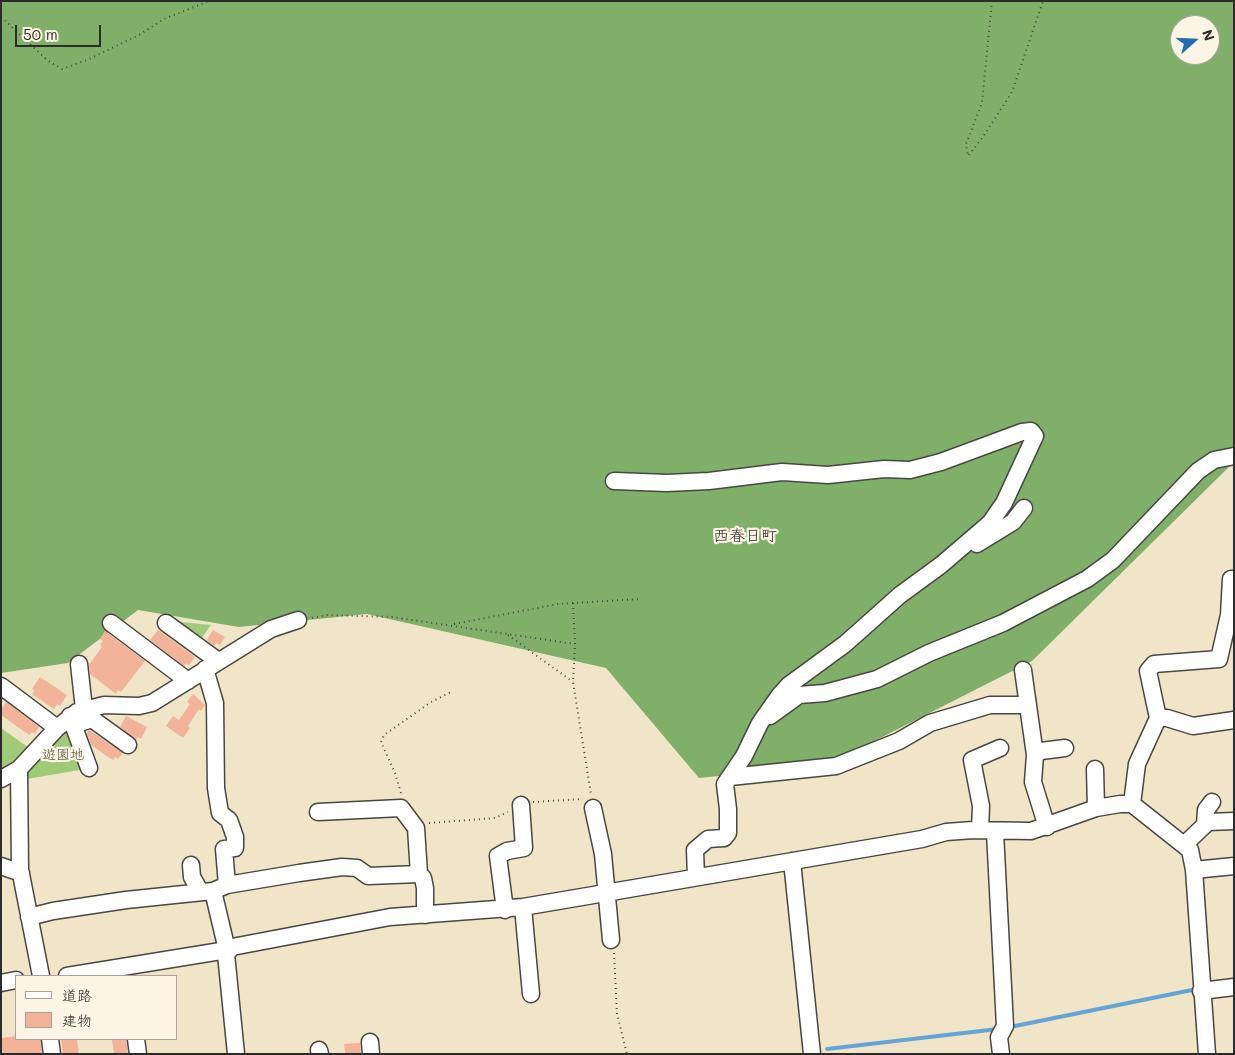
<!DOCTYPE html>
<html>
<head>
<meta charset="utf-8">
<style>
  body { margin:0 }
  #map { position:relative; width:1235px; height:1055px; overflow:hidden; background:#f1e5c7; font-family:Mali,"Klee One",sans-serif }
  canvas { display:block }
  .frame { position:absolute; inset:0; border:2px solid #2b2b2b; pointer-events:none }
  .legend { position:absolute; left:15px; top:975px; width:162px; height:65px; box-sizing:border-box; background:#fcf5e5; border:1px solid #a8a49b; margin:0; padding:6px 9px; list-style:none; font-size:15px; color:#2b2b2b }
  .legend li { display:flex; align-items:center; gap:10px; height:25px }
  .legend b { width:25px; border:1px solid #a8a49b }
  .north { position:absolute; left:1170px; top:15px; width:50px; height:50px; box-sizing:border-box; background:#fcf5e5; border:1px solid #a8a49b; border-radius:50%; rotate:70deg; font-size:14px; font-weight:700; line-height:20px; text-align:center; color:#2b2b2b }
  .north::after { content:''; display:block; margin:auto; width:18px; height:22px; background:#1f6fb2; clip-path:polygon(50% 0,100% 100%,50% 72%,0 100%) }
  .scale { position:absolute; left:15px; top:25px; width:86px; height:22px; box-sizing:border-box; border:2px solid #2b2b2b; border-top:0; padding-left:6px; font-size:15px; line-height:18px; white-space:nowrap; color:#2b2b2b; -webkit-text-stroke:4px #fcf5e5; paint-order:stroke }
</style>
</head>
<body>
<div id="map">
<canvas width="1235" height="1055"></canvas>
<div class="frame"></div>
<ul class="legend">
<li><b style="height:6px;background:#fff"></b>道路</li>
<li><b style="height:14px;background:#f2b398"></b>建物</li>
</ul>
<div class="north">N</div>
<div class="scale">50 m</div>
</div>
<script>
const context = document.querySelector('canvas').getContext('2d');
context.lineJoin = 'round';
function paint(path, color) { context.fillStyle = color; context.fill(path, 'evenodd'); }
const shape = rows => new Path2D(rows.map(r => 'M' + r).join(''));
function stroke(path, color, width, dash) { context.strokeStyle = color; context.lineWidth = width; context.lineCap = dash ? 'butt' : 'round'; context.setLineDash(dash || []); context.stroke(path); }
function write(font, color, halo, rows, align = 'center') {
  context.font = font + ' Mali,"Klee One",sans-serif'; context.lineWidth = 4.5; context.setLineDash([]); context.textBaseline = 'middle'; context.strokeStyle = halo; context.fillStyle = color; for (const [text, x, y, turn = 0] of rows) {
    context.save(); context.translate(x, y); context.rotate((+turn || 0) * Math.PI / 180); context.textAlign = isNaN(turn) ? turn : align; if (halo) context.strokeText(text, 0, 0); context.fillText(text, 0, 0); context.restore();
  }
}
const green = shape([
  [171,621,211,625,199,642],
  [70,724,86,769,21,780,32,764],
  [1,728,29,748,13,763,14,766,1,774]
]);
const forest = shape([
  [1,1,1234,1,1234,462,1032,661,827,765,699,778,606,668,367,614,239,627,138,610,68,663,1,673],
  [1180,25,1210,25,1210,55,1180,55]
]);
const stream = shape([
  [1010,1027,1197,989],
  [827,1049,998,1029]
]);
const building = shape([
  [158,630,195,657,189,665,186,663,184,666,150,640],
  [213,630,225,637,220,645,217,643,214,646,207,640],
  [105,631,145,661,121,692,118,690,116,694,90,674,89,665,102,647,100,645,103,641,100,639],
  [40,677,67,695,60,706,57,704,54,709,32,694,35,690,32,689],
  [193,694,205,705,201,711,199,709,188,726,190,728,183,738,166,726,173,716,179,720,190,704,187,702],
  [6,702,39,727,35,734,32,732,29,735,1,715,1,710],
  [126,716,147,727,141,739,138,737,136,740,120,727],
  [89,730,123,753,118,759,115,757,113,760,91,745,87,733],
  [16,1036,16,1039,40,1039,42,1054,1,1054,1,1038],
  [61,1039,77,1039,79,1054,63,1054],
  [112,1039,126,1039,128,1054,114,1054],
  [360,1043,361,1054,345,1053,344,1044]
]);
const path = shape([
  [992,1,982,103,966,144,968,156,983,137,1012,92,1043,1],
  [1,17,47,60,62,69,87,60,139,35,164,19,209,1],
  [573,603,575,644,573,682,591,794],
  [312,618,327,615,392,617,575,644],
  [454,624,558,604,639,599],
  [508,635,573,682],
  [401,793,395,773,381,742,384,735,431,702,451,692],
  [533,802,583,799],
  [429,823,495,818,508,812],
  [614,953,617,1014,627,1054]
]);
const minor = shape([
  [614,481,667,483,709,481,782,472,828,475,884,469,910,470,941,462,1022,432,1031,431,1035,436,1004,503,990,523,941,565,900,595,845,644,789,685,779,696,760,723,744,756,725,784,728,809,728,833,724,838,708,839,695,850,696,877],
  [977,544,1013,522,1024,508],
  [111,623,188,681],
  [166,623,218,661],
  [79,664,84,709],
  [205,669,215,703,216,788,220,813,229,820,235,837,235,848,224,849,227,885],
  [1023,670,1035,755],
  [1,686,57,728],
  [70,716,89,768],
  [770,716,799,695,825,693,877,679,929,653,1003,623,1087,579,1113,560,1198,471,1214,460,1234,456],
  [1158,718,1167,718,1193,726,1234,720],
  [73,725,92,719,128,745],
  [19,769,20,869,41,976],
  [1095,769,1096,808],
  [730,777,836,766,899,741,930,723,990,705,1028,705],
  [1,779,19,769,57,728,77,712,104,705,139,706,152,703,271,629,298,620],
  [1132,804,1137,764,1158,718,1148,671,1154,664,1219,659,1229,615,1231,579,1234,579],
  [593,808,603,854,611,940],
  [318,812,401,808,416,828,419,874],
  [1205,825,1206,810,1212,802],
  [1047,827,1033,782,1035,755,1041,751,1065,748],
  [980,830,981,806,972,760,1000,748],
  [995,832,1005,1026,999,1037,1001,1054],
  [1185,844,1208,822,1234,821],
  [792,861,812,1054],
  [191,865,192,877,200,891],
  [1,866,21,873],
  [1194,870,1234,866],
  [523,907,531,994],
  [505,910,498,856,507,851,524,848,521,805],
  [29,917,53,911,126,900,213,891],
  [67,976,227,950,213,891,227,885,299,873,342,867,357,868,368,876,419,874,423,878,425,888,425,915],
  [1,983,16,980],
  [1201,991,1234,987],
  [50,1039,52,1054],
  [136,1039,138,1054],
  [370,1042,371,1054],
  [319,1050,320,1054],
  [236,1054,226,954,232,947,390,917,523,907,922,839,946,832,973,830,1031,831,1096,808,1120,804,1132,804,1190,850,1194,870,1207,1054]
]);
const parkNames = [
  ["遊園地",63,755]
];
const quarterNames = [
  ["西春日町",745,536]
];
paint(green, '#9fcb78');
paint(forest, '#7faf68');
stroke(stream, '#65a4d7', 4);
paint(building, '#f2b398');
stroke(minor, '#494742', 19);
stroke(path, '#494742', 2, [1, 4]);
stroke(minor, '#fff', 16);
write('14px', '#4e5b42', '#fcf5e5', parkNames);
write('16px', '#2b2b2b', '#fcf5e5', quarterNames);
</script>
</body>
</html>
